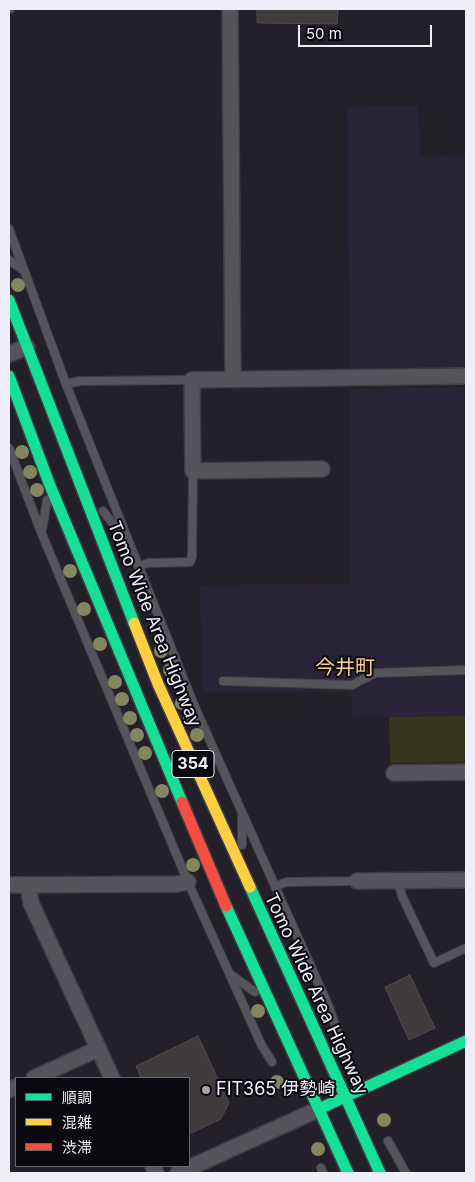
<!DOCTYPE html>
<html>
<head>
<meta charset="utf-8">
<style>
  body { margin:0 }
  #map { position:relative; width:475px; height:1182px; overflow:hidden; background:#23202a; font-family:Inter,"Noto Sans JP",sans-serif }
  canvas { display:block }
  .frame { position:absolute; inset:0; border:10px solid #efedf8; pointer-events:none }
  .legend { position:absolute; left:15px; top:1077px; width:175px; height:90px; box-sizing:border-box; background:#0a0910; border:1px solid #66646d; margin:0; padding:6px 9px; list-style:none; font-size:15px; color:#efedf8 }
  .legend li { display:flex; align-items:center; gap:10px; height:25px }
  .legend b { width:25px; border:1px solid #66646d }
  .scale { position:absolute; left:298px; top:25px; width:134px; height:22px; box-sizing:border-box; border:2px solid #efedf8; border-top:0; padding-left:6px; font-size:15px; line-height:18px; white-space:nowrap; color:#efedf8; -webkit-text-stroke:4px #0a0910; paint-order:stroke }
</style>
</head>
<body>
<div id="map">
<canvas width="475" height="1182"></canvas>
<div class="frame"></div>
<ul class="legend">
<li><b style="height:6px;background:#16e098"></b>順調</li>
<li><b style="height:6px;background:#ffcf43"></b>混雑</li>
<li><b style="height:6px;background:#f24e42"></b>渋滞</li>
</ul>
<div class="scale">50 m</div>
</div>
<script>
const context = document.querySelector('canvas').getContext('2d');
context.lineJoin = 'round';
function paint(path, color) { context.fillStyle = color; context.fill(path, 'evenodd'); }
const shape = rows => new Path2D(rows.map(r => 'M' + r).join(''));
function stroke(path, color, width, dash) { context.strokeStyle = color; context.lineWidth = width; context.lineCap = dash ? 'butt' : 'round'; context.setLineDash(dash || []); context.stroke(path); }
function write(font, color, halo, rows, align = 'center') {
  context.font = font + ' Inter,"Noto Sans JP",sans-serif'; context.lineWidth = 4; context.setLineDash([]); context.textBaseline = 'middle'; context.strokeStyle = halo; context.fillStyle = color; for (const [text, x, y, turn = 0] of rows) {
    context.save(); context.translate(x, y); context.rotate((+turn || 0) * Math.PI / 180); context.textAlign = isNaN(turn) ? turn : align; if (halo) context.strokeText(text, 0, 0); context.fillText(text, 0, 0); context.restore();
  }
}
const built = shape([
  [418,106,421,157,466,155,466,369,350,369,347,107],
  [466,387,466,716,352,717,351,692,202,692,200,585,349,584,350,389]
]);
const green = shape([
  [466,716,466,762,390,763,389,717]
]);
const building = shape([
  [257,9,338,9,337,24,257,23,257,9],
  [410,975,435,1028,409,1040,385,987,410,975],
  [198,1036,229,1103,221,1119,189,1134,189,1078,141,1078,136,1066,198,1036]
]);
const lane = shape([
  [9,9,10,9],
  [9,229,66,384,194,705,329,1007,337,1031],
  [9,260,23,270],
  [66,384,80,381,192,380],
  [9,448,41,532,188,882,262,1046,272,1062],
  [103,511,114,525,124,534],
  [42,530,47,500],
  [138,566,149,563,190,562,192,557,193,471],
  [223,681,352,685,375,673,466,670],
  [242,845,242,817],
  [398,881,402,896,434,963,466,948],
  [275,886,287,882,357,881],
  [230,974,255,992],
  [388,1141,406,1173],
  [321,1168,323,1173]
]);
const street = shape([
  [230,9,233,379],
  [9,354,27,347],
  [322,469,193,471,192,380,466,376],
  [394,773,466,772],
  [357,881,466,880],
  [9,885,177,884,188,882],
  [28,885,31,903,112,1078],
  [34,1078,98,1049],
  [9,1090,16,1087],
  [153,1166,156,1173],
  [178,1173,319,1109]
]);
const fast = shape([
  [9,300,134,623],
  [9,376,49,483,182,802],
  [250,887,380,1173],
  [226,906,348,1173],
  [319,1109,466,1041]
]);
const slow = shape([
  [134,623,158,684,250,887]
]);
const jam = shape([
  [182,802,226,906]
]);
const trees = [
  [18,285],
  [22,452],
  [30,472],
  [37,490],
  [70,571],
  [84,609],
  [100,644],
  [161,651],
  [170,670],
  [115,682],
  [122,699],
  [182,703],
  [130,718],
  [190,719],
  [137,735],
  [197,735],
  [145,753],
  [162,791],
  [193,865],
  [258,1011],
  [342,1052],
  [277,1082],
  [384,1120],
  [318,1149]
];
const markers = [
  [206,1090,5,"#a8a5b0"]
];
const shields = [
  [193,764,42]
];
const shieldNames = [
  ["354",193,764]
];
const streetNames = [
  ["Tomo Wide Area Highway",154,624,68],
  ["Tomo Wide Area Highway",316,994,65]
];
const poiNames = [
  ["FIT365 伊勢崎",216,1090]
];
const quarterNames = [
  ["今井町",345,668]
];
paint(built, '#292337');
paint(green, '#35361b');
paint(building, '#403c3e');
stroke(building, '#4e4b4c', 1);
stroke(lane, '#3e3c44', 10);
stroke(street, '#3e3c44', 18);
stroke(fast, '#3e3c44', 14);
stroke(slow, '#3e3c44', 14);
stroke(jam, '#3e3c44', 14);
stroke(lane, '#56545b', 8);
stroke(street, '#56545b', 15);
stroke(fast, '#16e098', 11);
stroke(slow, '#ffcf43', 11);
stroke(jam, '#f24e42', 11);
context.fillStyle = '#848660';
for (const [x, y] of trees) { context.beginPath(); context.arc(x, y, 7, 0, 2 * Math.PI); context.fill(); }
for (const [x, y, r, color] of markers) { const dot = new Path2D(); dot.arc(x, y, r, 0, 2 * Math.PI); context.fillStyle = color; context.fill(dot); stroke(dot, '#0a0910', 2); }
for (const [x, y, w] of shields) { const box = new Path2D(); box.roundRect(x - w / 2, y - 13.5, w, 27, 4); context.fillStyle = '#0a0910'; context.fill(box); stroke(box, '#efedf8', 1); }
write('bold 16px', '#efedf8', null, shieldNames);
write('18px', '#efedf8', '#0a0910', streetNames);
write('18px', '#efedf8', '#0a0910', poiNames, 'left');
write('20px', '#fdd08b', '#0a0910', quarterNames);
</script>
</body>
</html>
